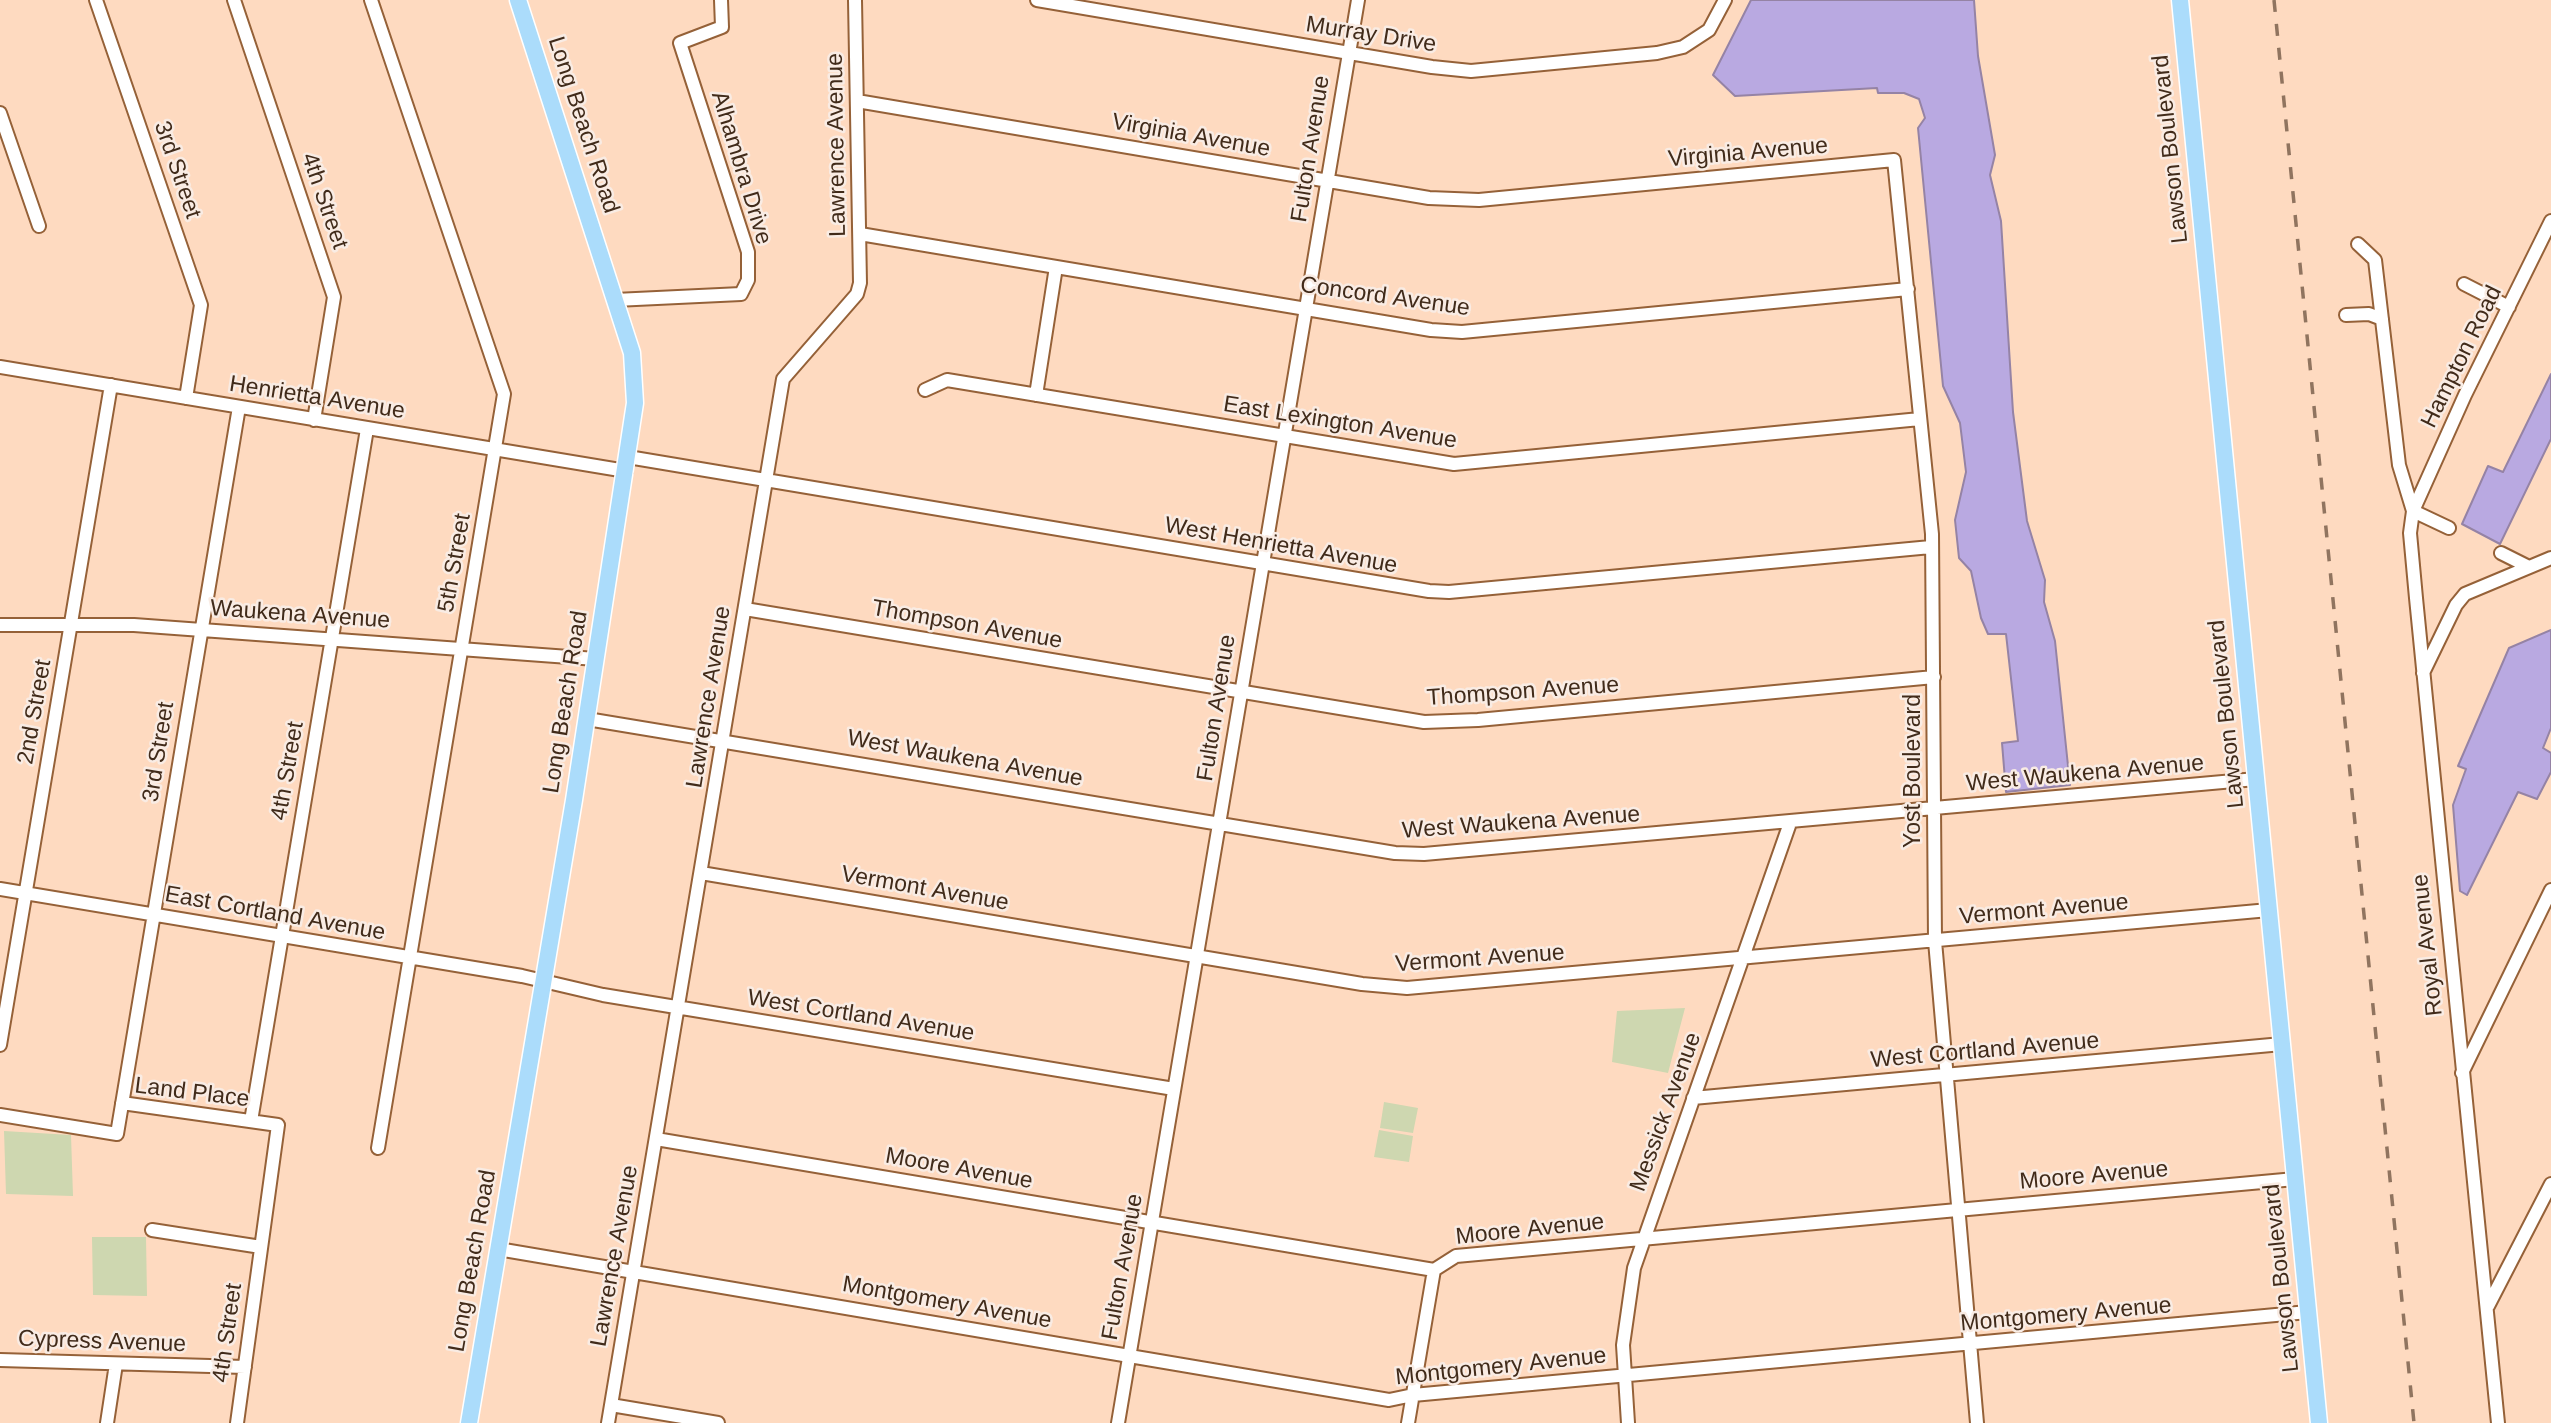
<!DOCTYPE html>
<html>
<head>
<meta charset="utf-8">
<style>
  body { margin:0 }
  canvas { display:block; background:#fedac0 }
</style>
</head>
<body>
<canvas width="2551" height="1423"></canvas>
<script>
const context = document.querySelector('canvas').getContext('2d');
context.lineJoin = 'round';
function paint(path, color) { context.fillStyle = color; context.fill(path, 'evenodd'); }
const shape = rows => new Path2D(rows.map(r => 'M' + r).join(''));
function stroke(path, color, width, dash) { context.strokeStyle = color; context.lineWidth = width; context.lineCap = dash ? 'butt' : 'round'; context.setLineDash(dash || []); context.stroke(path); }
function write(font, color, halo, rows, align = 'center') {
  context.font = font + ' Helvetica,sans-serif'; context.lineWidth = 5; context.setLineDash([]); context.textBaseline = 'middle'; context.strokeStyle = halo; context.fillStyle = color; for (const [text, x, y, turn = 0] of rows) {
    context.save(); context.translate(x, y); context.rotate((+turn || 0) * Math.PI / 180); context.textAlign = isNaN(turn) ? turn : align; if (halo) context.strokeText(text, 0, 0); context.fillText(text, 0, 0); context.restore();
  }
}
const green = shape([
  [1685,1008,1668,1073,1612,1062,1617,1011],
  [1384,1102,1418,1108,1413,1133,1380,1128],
  [1379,1130,1413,1136,1409,1162,1374,1157],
  [4,1131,71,1135,73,1196,6,1194],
  [92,1237,146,1237,147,1296,93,1295]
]);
const water = shape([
  [1751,0,1974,0,1978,56,1995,155,1990,175,2001,221,2013,412,2027,521,2045,580,2044,602,2055,641,2070,785,2006,792,2002,743,2018,741,2006,634,1988,634,1981,618,1971,571,1959,558,1955,520,1966,472,1960,423,1943,386,1918,128,1925,118,1919,99,1904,93,1878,93,1877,88,1735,96,1713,75,1751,0],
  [2551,374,2551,439,2500,544,2462,524,2488,466,2503,472,2551,374],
  [2551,630,2551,728,2543,748,2551,753,2551,772,2537,799,2518,792,2467,895,2460,891,2453,805,2466,769,2458,766,2509,648,2551,630]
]);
const minor = shape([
  [96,0,201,305,186,398],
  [234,0,334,297,314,420],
  [371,0,504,394,378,1148],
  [1037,0,1432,67,1471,71,1657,53,1683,47,1709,30,1725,0],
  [857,101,1429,198,1479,200,1894,160,1932,534,1935,941,1977,1423],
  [0,113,39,226],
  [860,234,1431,330,1462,332,1908,289],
  [2358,244,2375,260,2399,465,2413,511,2410,533,2416,598,2498,1423],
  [2464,284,2509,307],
  [615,300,741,294,748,280,748,252,680,43,722,27,721,0],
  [2346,315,2369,314,2382,319],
  [0,367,626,471],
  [925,390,947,380,1454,464,1920,419],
  [1036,395,1056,267],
  [628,457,1429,591,1449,592,1931,547],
  [2449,528,2413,511,2465,395,2551,221],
  [2501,553,2529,567],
  [745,609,1424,722,1478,720,1934,677],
  [0,625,134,625,596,659],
  [2423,673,2456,605,2465,594,2551,558],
  [587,719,1395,853,1424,854,2256,779],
  [701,873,1362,984,1407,988,2269,910],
  [0,889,522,976,603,995,1174,1089],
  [0,1045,111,385],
  [2462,1073,2551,890],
  [1693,1098,2282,1044],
  [122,1103,278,1125,237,1423],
  [0,1115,117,1134,239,407],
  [251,1121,367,429],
  [656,1139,1434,1270,1456,1256,2295,1179],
  [152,1230,261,1247],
  [498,1249,1389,1400,1413,1395,2308,1312],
  [2488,1306,2551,1184],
  [0,1360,245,1367],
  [611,1405,718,1423],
  [107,1423,116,1364],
  [608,1423,783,379,857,294,860,283,855,0],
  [1118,1423,1358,0],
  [1408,1423,1434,1270],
  [1628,1423,1623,1345,1634,1268,1790,823]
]);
const major = shape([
  [2180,0,2319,1423],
  [469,1423,574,800,635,403,632,353,518,0]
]);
const rail = shape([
  [2274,0,2414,1423]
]);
const streetNames = [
  ["Murray Drive",1371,35,9],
  ["Long Beach Road",583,125,72],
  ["Virginia Avenue",1191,136,10],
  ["Lawrence Avenue",837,145,-91],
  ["Fulton Avenue",1311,149,-81],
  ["Lawson Boulevard",2171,149,-96],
  ["Virginia Avenue",1748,153,-5],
  ["Alhambra Drive",741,168,73],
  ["3rd Street",177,170,71],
  ["4th Street",324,201,71],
  ["Concord Avenue",1385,297,8],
  ["Hampton Road",2462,357,-64],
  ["Henrietta Avenue",317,398,9],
  ["East Lexington Avenue",1340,423,9],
  ["West Henrietta Avenue",1281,546,10],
  ["5th Street",455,563,-80],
  ["Waukena Avenue",300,615,4],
  ["Thompson Avenue",967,625,10],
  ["Thompson Avenue",1523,692,-4],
  ["Lawrence Avenue",709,697,-81],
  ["Long Beach Road",566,702,-81],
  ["Fulton Avenue",1217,708,-81],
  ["2nd Street",35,712,-80],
  ["Lawson Boulevard",2227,714,-96],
  ["3rd Street",159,752,-81],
  ["West Waukena Avenue",965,759,10],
  ["4th Street",288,771,-80],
  ["Yost Boulevard",1914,771,-90],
  ["West Waukena Avenue",2085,774,-5],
  ["West Waukena Avenue",1521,823,-4],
  ["Vermont Avenue",925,889,10],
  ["Vermont Avenue",2044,910,-5],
  ["East Cortland Avenue",275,914,10],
  ["Royal Avenue",2428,945,-96],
  ["Vermont Avenue",1480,959,-4],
  ["West Cortland Avenue",861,1016,9],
  ["West Cortland Avenue",1985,1051,-5],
  ["Land Place",192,1093,7],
  ["Messick Avenue",1666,1112,-70],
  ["Moore Avenue",959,1169,10],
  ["Moore Avenue",2094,1176,-5],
  ["Moore Avenue",1530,1230,-6],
  ["Lawrence Avenue",615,1256,-80],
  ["Long Beach Road",473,1261,-80],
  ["Fulton Avenue",1123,1267,-80],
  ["Lawson Boulevard",2282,1278,-96],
  ["Montgomery Avenue",947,1303,10],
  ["Montgomery Avenue",2066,1315,-5],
  ["4th Street",228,1333,-82],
  ["Cypress Avenue",102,1342,2],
  ["Montgomery Avenue",1501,1367,-6]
];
paint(green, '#ced7b0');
paint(water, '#b9a9e1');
stroke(water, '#9583a5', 2);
stroke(minor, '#956138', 16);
stroke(major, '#fff', 19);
stroke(minor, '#fff', 12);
stroke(major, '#abdcfb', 16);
stroke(rail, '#90745f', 3.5, [12, 12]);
write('23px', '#412b1a', '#f9ece4', streetNames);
</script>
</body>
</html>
